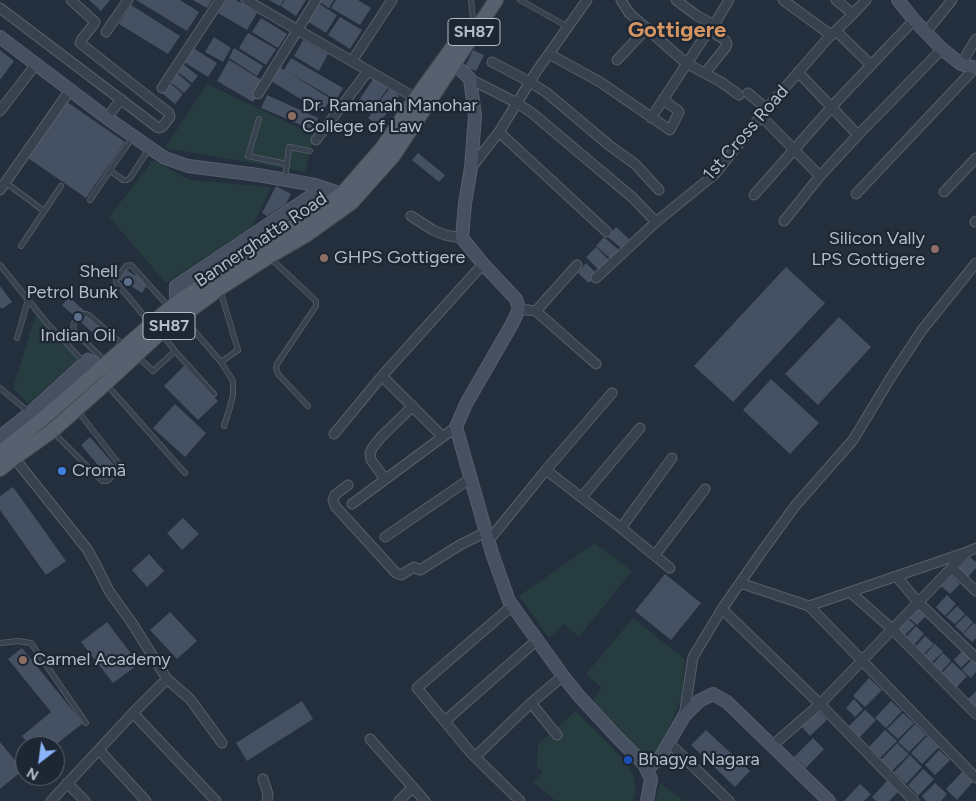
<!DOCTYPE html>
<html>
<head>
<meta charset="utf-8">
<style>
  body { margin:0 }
  #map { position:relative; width:976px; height:801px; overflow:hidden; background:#242f3e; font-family:Figtree,sans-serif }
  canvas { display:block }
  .north { position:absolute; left:15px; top:736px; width:50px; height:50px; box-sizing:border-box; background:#1d2633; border:1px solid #59626f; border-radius:50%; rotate:210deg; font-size:14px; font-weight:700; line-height:20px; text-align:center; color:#b4bcc9 }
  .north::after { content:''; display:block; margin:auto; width:18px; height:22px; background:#8ab4f8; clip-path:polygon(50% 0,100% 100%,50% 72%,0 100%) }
</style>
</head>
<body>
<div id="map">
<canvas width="976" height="801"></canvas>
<div class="north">N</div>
</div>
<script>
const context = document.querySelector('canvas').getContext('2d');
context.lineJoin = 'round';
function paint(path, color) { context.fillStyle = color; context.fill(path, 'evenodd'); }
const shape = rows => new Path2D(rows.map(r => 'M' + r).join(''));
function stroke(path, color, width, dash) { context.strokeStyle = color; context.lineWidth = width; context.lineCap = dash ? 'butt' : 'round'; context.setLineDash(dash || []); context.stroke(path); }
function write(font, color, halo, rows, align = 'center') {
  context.font = font + ' Figtree,sans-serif'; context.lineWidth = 4.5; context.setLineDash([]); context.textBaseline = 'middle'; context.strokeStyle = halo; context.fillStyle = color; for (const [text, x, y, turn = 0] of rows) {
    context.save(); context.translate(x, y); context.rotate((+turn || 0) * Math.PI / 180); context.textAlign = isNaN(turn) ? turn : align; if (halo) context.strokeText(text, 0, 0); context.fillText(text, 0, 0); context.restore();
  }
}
const green = shape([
  [207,84,314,135,305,172,165,148],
  [153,160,190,180,271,187,253,226,166,283,109,217],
  [36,314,77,360,28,404,13,388],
  [595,543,632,571,579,637,564,624,549,638,519,596],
  [633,618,685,659,682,698,657,753,643,752,592,701,602,688,586,674],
  [576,711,622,758,633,773,636,791,633,801,556,801,533,782,543,772,537,767,538,744],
  [660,783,684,801,655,801]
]);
const building = shape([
  [89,0,110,0,101,11],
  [136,0,180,0,199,12,187,31],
  [193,0,212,0,207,8],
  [226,0,236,0,257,13,247,30,218,13],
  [269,0,284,0,280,6],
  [285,0,306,0,296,16,281,6],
  [319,0,334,0,329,8,318,1],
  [336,0,358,0,371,8,360,25,331,8],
  [318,3,337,15,326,33,307,21],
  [131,5,180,36,168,54,119,24],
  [340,17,362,30,350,49,328,35],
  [261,18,287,34,278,48,252,32],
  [248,33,276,49,266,65,239,48],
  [214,37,231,48,223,62,205,52],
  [303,40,328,54,319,71,294,56],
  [193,48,217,63,208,77,184,62],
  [234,48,263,66,257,76,229,58],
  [0,50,14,61,0,80],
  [473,50,484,55,476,71,465,67],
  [291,58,343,88,336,100,288,72,331,99,322,112,271,81,279,67,284,70],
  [229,60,265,82,253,102,217,81],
  [183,64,198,76,192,83,177,71],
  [176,72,191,85,184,93,169,81],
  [374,78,388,88,371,112,357,103],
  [170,83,183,94,175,104,162,93],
  [390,88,399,96,388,111,378,103],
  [267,95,318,118,313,130,261,108],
  [67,102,125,142,86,198,28,158],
  [378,105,387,113,377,125,368,118],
  [418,153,445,175,439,182,412,160],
  [276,186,291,194,286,204,267,216,262,213],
  [616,227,629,239,621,248,608,237],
  [604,237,620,251,612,260,596,246],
  [596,247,610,261,600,271,586,257],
  [586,263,597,274,589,283,578,273],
  [786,267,825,303,733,402,694,366],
  [125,269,148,283,142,293,119,279],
  [0,286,12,302,2,309,0,307],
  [69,297,101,326,94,334,62,305],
  [839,317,871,347,818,405,785,374],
  [184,366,218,401,198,420,164,386],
  [771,379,819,423,790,454,743,410],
  [175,404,206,433,185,457,153,428],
  [90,437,118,469,108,477,81,445],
  [13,487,66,561,46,575,0,510,0,496],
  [183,518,199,534,182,550,167,533],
  [149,554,164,571,147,587,132,570],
  [970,557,976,562,976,568,968,577,959,568],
  [665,574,701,603,671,640,635,611],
  [951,575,960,584,950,594,941,586],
  [947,595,956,604,945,616,936,607],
  [919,606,928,614,917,625,908,617],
  [957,606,965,614,955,624,946,617],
  [170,612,197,641,177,659,150,630],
  [966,615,973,622,963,633,955,626],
  [907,618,915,625,904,636,897,629],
  [107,622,139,664,113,683,81,642],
  [974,623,976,624,976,638,972,642,963,634],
  [916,626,924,634,914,645,906,637],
  [925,636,934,644,923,655,915,647],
  [935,644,943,652,931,663,924,656],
  [22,648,83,723,54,746,30,746,22,736,51,712,8,659],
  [964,649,972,657,961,668,954,660],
  [943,653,951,661,940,673,932,665],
  [973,658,976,661,976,672,971,678,962,670],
  [952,662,967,676,956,688,941,674],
  [869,678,882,690,865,707,853,696],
  [976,691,976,709,967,700],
  [854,699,863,709,855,717,846,708],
  [302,701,313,719,247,761,236,743],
  [891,701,902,711,886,728,875,718],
  [817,709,827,720,810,736,800,725],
  [865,710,876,720,859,738,848,727],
  [903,713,914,723,898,739,887,729],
  [915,724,926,735,909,752,898,742],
  [706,730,750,771,735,787,691,745],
  [885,730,897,741,880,758,869,747],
  [927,736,939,747,922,764,911,753],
  [813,738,824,749,806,768,794,757],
  [0,742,23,770,0,789],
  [897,743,909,754,892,771,881,760],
  [939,750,950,760,935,775,925,765],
  [910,755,922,767,906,784,894,772],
  [923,769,934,779,918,796,908,785],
  [962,772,973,782,957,800,946,789],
  [887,781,898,792,889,801,876,801,872,797],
  [935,783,947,794,941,801,926,801,922,796],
  [860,784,871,794,864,801,844,801]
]);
const lane = shape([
  [471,0,473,18],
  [520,0,568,27],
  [259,119,248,156,287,164],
  [133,137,113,165,111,169,112,172,123,180,127,180,130,178,149,149],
  [285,178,289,147,310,151],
  [5,182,44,211],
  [90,200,111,169],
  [21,246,61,186],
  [269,257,316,301,316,306,277,364,276,367,278,374,308,406],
  [0,265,46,322,84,362],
  [220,290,238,350,221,362,233,381,233,395,230,407,224,426],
  [81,315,86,314,90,316,123,345],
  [183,318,221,362],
  [74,323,73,328,75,332,105,361],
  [150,323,116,282,116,280,126,266,131,265,169,307],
  [162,334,175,351],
  [17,338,28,300],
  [137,356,153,371,175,351,214,394],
  [107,385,185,473],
  [0,388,29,412],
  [53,432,102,481,107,481,118,471,119,464,77,410],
  [0,643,18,641,31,643,86,723]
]);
const street = shape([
  [246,0,419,100],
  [621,0,629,13,686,63,721,82,739,95],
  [783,0,831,35],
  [836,0,853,14],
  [0,8,157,127,159,128,162,127,170,117,169,113,80,43,82,39,94,24,95,22,71,0],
  [714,25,729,0],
  [836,31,871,65],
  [106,32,128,0],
  [926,32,952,0],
  [549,54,600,82,670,130,679,112,676,109,663,100],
  [617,60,647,28],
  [352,61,392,0],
  [492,62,530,82,547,93,610,146,635,164,659,190],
  [961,64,976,39],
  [798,72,858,135],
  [705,73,726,47,727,44,725,40,709,30],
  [470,79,517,103,532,113,633,198,656,222],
  [162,88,220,0],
  [748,93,767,109],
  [258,94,316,0],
  [0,111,36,64],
  [761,116,820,176],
  [107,118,121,99],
  [651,118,709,30,714,25,696,15,676,0],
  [499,132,607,232],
  [316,140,368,71],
  [471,168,499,132,536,72,587,0],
  [0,190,70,90],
  [944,192,976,158],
  [856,194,975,68],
  [754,195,837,101,914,20],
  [411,216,433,230,445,235,462,238],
  [784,221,820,176,858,135,942,49],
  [975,222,976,221],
  [596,278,656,222,715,174,768,107,829,37,853,14,866,0],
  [519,309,536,311,577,265],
  [536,311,596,364],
  [382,376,443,437],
  [334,434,382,376,483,264],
  [11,454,87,549,97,567,109,591,132,623,167,679,190,699,222,743],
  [546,470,621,528,670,568],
  [385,479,371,460,370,453,373,447,381,437,413,406],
  [348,485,335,495,333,500,335,506,396,573,401,575,414,567,420,570,460,545,486,532],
  [582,497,640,428],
  [352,504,456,427],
  [621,528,672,458],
  [385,537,471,478],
  [489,540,546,470,612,393],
  [655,555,705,489],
  [952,568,976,591],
  [896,576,918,602,976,658],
  [740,583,763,550,795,506,853,440,891,377,922,330,976,263],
  [850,592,892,629,976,714],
  [512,606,417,688,471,753,520,801],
  [809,606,976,778],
  [722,609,820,704,914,801],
  [531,703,557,735],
  [133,713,216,801],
  [684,716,693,657,722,609,740,583,809,606,967,552,976,548],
  [445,721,537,640],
  [370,739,425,801],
  [668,742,729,801],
  [772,746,820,704,965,554],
  [99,750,146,801],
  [475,757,531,703,563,676],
  [263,779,268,794,267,801],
  [67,783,85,801],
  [51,801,133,713,167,679],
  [399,801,413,787]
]);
const secondary = shape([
  [898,0,914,20,942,49,961,64,976,68],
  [0,37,107,118,153,150,165,158,188,166,258,175,315,185,342,194,348,198],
  [446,60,462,71,470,79,475,116,471,168,465,203,462,238,483,264,516,299,519,309,512,324,466,404,456,427,492,553,509,601,563,676,579,696,617,737,644,764,651,779,647,801],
  [176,304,176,286,311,196,329,203],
  [0,437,30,413,88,360,101,368],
  [647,769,660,758,684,716,699,701,713,694,727,702,829,801]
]);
const primary = shape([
  [0,453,40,421,170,308,215,276,258,247,298,224,342,194,383,147,416,98,455,44],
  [0,469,14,458,52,431,106,383,161,332,220,288,268,257,306,235,352,202,393,156,496,0]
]);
const markers = [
  [292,116,5,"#8d6e63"],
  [935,249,5,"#8d6e63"],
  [324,258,5,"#8d6e63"],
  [128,282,5,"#5c6f8a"],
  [78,317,5,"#5c6f8a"],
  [62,471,5,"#3f7fe0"],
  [23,660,5,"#8d6e63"],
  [628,760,5,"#1a4fb4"]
];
const shields = [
  [474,32,52],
  [169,326,52]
];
const shieldNames = [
  ["SH87",474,32],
  ["SH87",169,326]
];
const poiNames = [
  ["Dr. Ramanah Manohar",302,106],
  ["College of Law",302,127],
  ["Silicon Vally",925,239,"right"],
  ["LPS Gottigere",925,260,"right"],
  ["GHPS Gottigere",334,258],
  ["Shell",118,272,"right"],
  ["Petrol Bunk",118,293,"right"],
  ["Indian Oil",78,336,"center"],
  ["Cromā",72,471],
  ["Carmel Academy",33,660],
  ["Bhagya Nagara",638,760]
];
const streetNames = [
  ["1st Cross Road",746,133,-49],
  ["Bannerghatta Road",261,240,-34]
];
const districtNames = [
  ["Gottigere",677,31]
];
paint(green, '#263c3f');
paint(building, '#455162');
stroke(lane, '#565f6c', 6);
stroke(street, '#565f6c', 11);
stroke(secondary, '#565f6c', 14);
stroke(primary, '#414a57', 16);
stroke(lane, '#38414e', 4.5);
stroke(street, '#38414e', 9);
stroke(secondary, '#465061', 12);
stroke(primary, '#56606e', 14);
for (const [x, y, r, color] of markers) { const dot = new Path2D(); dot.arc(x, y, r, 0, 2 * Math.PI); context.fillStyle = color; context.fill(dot); stroke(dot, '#1d2633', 2); }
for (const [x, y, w] of shields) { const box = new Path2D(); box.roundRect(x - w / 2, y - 13.5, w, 27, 4); context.fillStyle = '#1d2633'; context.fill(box); stroke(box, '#b4bcc9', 1); }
write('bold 16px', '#b4bcc9', null, shieldNames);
write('18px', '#b4bcc9', '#1d2633', poiNames, 'left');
write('18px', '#b4bcc9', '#1d2633', streetNames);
write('bold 22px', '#d59563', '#1d2633', districtNames);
</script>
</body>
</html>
